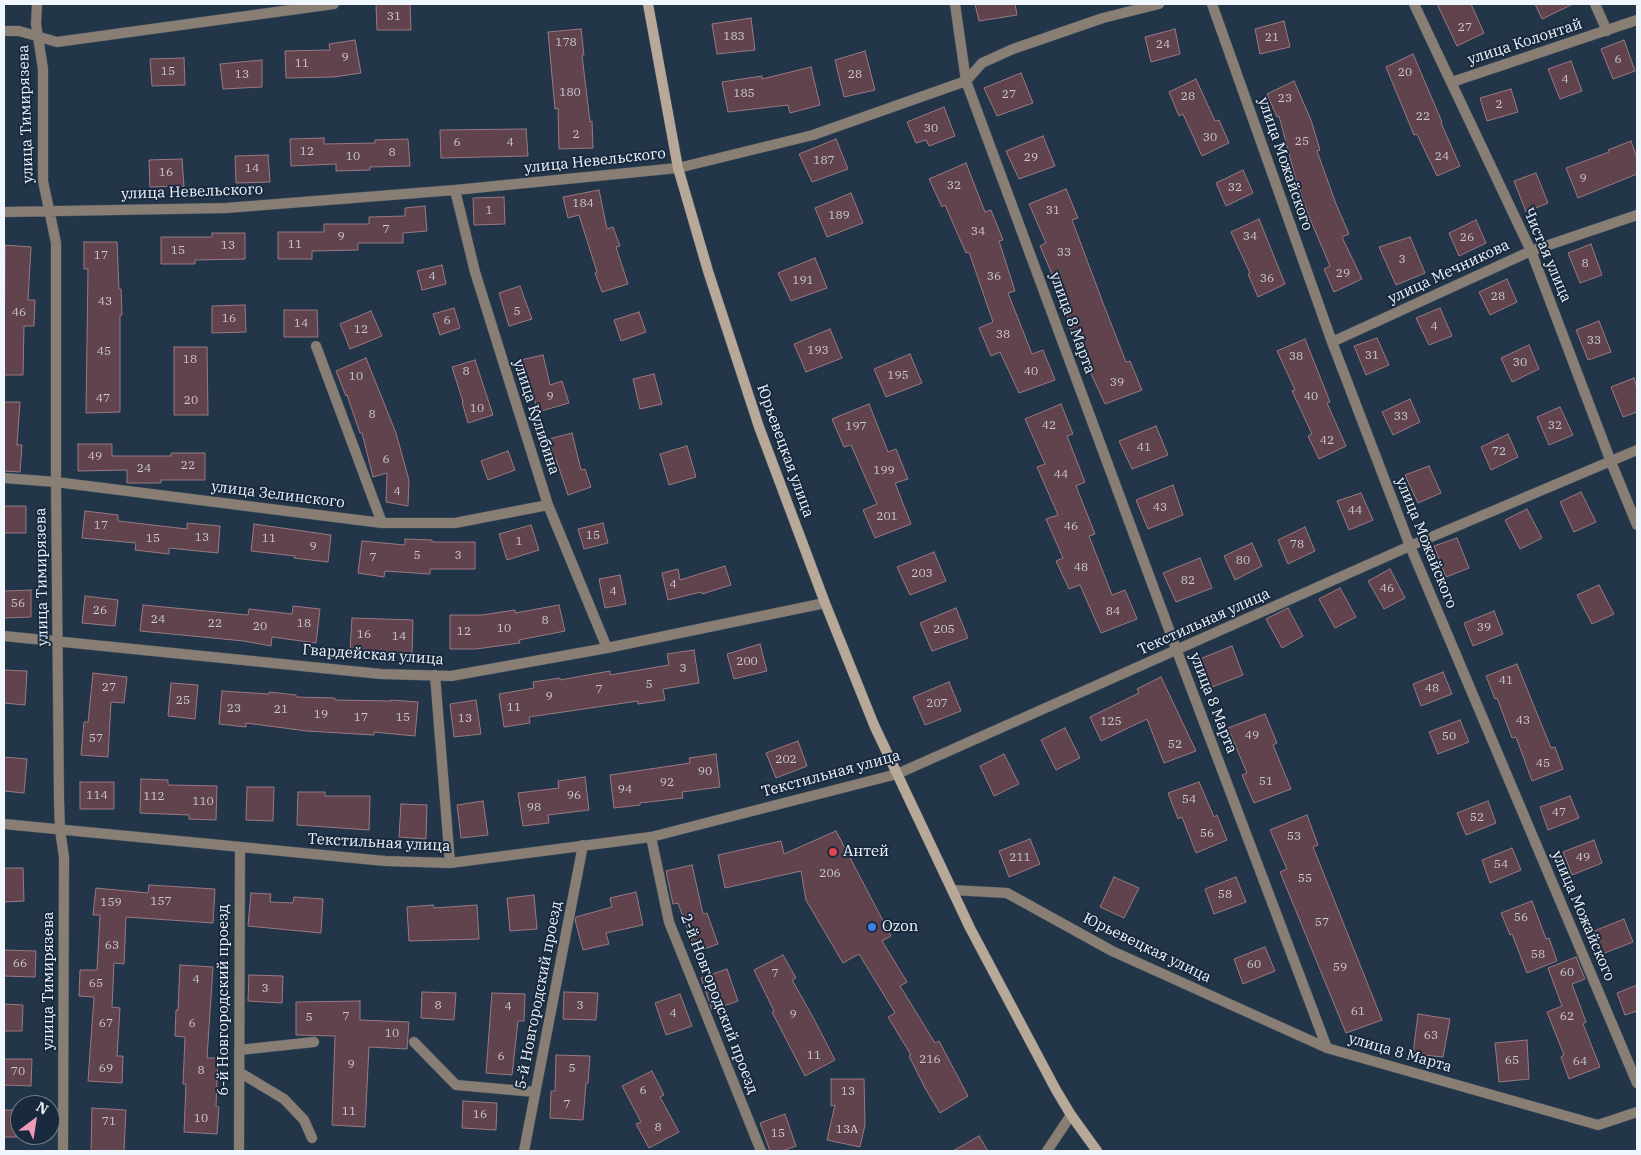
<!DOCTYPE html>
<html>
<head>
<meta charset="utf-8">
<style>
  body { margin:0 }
  #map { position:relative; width:1641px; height:1155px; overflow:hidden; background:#233548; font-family:"IBM Plex Serif",serif }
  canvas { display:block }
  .frame { position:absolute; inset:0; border:5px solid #eff6fd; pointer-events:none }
  .north { position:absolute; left:10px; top:1095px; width:50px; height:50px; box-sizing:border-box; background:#1a2a3e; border:1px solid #6f7c8a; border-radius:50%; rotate:31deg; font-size:14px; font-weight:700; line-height:20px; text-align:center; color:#eff6fd }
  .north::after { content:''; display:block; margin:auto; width:18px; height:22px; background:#f09ab5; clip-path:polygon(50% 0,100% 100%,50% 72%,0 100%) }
</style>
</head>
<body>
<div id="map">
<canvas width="1641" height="1155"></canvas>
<div class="frame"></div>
<div class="north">N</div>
</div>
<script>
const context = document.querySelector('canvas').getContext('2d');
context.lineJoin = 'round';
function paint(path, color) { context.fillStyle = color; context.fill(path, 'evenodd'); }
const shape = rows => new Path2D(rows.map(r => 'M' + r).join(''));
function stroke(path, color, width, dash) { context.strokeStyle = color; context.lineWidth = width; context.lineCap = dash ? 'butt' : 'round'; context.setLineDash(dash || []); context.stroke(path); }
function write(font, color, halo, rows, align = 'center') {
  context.font = font + ' "IBM Plex Serif",serif'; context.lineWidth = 4; context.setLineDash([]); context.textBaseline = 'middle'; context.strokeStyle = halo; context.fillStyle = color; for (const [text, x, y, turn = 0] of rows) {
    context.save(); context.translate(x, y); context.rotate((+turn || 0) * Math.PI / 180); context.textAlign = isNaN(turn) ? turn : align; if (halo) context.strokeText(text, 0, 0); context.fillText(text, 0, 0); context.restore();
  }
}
const building = shape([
  [376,4,410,4,411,30,377,30,376,4],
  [975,4,1015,4,1017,15,979,21,975,4],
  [1437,4,1471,4,1484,33,1457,46,1437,4],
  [1535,4,1573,4,1542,19,1535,4],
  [751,18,755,50,717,54,712,24,751,18],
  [1284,21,1290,47,1260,54,1255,29,1284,21],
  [581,29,584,55,582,55,590,122,592,121,593,148,559,149,558,108,555,109,548,32,581,29],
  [1175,29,1180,54,1151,62,1145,37,1175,29],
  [355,40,361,73,334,77,286,78,285,51,330,50,329,44,355,40],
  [1624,40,1635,71,1613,79,1601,49,1624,40],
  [865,51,875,90,844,97,835,60,865,51],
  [1413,54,1442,122,1441,123,1460,166,1437,176,1417,134,1414,135,1386,67,1413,54],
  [184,58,185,85,152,86,150,59,184,58],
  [262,60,262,87,223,89,220,64,262,60],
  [1571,61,1582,91,1560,99,1548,69,1571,61],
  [811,67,820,105,790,113,788,105,728,112,722,82,762,76,762,79,811,67],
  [1021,73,1033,103,997,116,984,88,1021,73],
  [1196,79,1215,121,1219,120,1229,143,1202,156,1183,114,1179,116,1169,92,1196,79],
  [1294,81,1311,120,1320,150,1317,151,1336,204,1349,234,1342,237,1362,279,1334,292,1324,269,1330,266,1308,214,1296,180,1279,116,1277,117,1267,94,1294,81],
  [1511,89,1518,112,1487,121,1480,98,1511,89],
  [944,107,955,136,929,146,926,140,916,143,907,122,944,107],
  [526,129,528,156,441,158,440,130,526,129],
  [1043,136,1055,166,1019,179,1006,151,1043,136],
  [324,138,324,144,375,143,375,140,408,139,410,166,370,167,370,170,336,171,336,164,291,166,290,139,324,138],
  [836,139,848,169,812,182,799,154,836,139],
  [1631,141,1637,158,1637,174,1578,198,1566,168,1609,152,1608,150,1631,141],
  [268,155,270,182,236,183,235,156,268,155],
  [182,159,184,186,150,187,149,160,182,159],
  [966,163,985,212,991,210,1003,240,999,241,1015,291,1008,293,1032,354,1043,350,1055,380,1019,393,1000,352,991,356,979,328,993,322,969,252,966,253,945,205,942,207,929,179,966,163],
  [1243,170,1253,193,1226,206,1216,183,1243,170],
  [1536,173,1548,203,1526,212,1514,181,1536,173],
  [1066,189,1078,218,1072,220,1103,303,1126,362,1130,361,1142,390,1105,404,1070,328,1072,327,1055,288,1058,288,1040,246,1046,243,1029,204,1066,189],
  [599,190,607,229,613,227,620,246,616,247,628,284,602,292,595,273,597,272,579,215,568,218,563,197,599,190],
  [851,193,863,223,827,237,815,208,851,193],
  [504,197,505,224,474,225,473,198,504,197],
  [425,206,427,231,403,233,403,243,358,243,358,250,312,251,312,259,278,259,278,232,324,232,324,224,369,224,369,217,405,216,405,208,425,206],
  [1259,219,1285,284,1258,297,1248,274,1250,273,1231,232,1259,219],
  [1476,220,1486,243,1459,256,1449,233,1476,220],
  [212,233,245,233,245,259,195,260,195,264,161,264,161,237,212,237,212,233],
  [1410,237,1425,273,1396,285,1379,247,1410,237],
  [84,242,117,242,119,289,121,289,122,315,120,315,120,412,86,413,88,269,84,269,84,242],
  [1591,244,1602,275,1580,283,1568,253,1591,244],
  [5,245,31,247,28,300,35,300,34,326,24,326,23,375,4,375,5,245],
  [815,258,827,288,791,301,778,273,815,258],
  [442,265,446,284,422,290,417,271,442,265],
  [1507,279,1517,302,1490,315,1479,292,1507,279],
  [520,286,532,319,509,326,499,293,520,286],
  [245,305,246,332,212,333,212,306,245,305],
  [454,308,460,328,440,335,433,314,454,308],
  [1440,308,1452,336,1429,345,1416,318,1440,308],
  [284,310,317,310,318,337,284,337,284,310],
  [371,311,382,336,350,349,340,324,371,311],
  [639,312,646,332,621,341,614,320,639,312],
  [1599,321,1611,352,1588,360,1576,330,1599,321],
  [830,329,842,358,806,372,794,344,830,329],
  [1377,338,1389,365,1366,375,1354,346,1377,338],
  [1305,339,1330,402,1327,403,1346,446,1319,459,1308,436,1312,434,1292,391,1295,390,1277,351,1305,339],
  [1529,345,1539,369,1512,382,1501,358,1529,345],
  [174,347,207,347,208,415,174,415,174,347],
  [910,354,922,383,886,397,874,369,910,354],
  [543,355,550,385,562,381,569,403,538,412,529,380,526,381,521,360,543,355],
  [366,358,396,433,409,480,408,506,386,502,387,473,373,477,362,433,360,433,347,395,346,396,336,371,366,358],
  [475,360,493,415,468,423,462,402,463,402,452,367,475,360],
  [654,374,662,404,640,409,633,379,654,374],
  [1634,378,1637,388,1637,412,1623,417,1611,387,1634,378],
  [1410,399,1420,422,1393,435,1382,412,1410,399],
  [4,402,20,402,17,445,22,445,20,472,4,471,4,402],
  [869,404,888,452,896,449,908,479,895,483,911,524,875,538,863,510,877,504,851,445,844,447,832,419,869,404],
  [1061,404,1073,434,1067,436,1085,482,1076,486,1095,534,1089,536,1112,595,1125,590,1137,619,1101,633,1080,585,1069,589,1056,561,1063,558,1046,519,1058,515,1037,467,1045,464,1025,419,1061,404],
  [1560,407,1573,435,1549,445,1537,417,1560,407],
  [1156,426,1168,455,1132,469,1119,441,1156,426],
  [572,433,581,470,585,469,591,487,568,495,556,459,554,459,549,439,572,433],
  [1508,434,1518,457,1491,470,1481,447,1508,434],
  [78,444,112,444,112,456,171,456,171,453,205,453,205,480,161,480,161,483,127,483,127,470,78,471,78,444],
  [687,446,696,477,669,485,660,454,687,446],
  [508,451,515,470,488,480,481,461,508,451],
  [1429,466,1441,493,1418,503,1405,475,1429,466],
  [1173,485,1183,515,1148,529,1136,500,1173,485],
  [1581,492,1596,522,1574,532,1560,502,1581,492],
  [1361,493,1373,520,1349,530,1337,501,1361,493],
  [4,506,26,506,26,533,4,533,4,506],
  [1527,509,1542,538,1520,549,1505,520,1527,509],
  [85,511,118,515,118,521,187,529,187,523,220,526,218,553,169,548,169,554,135,550,136,543,82,538,85,511],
  [603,523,608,543,584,549,578,529,603,523],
  [254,524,331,535,328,562,294,558,295,556,251,551,254,524],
  [531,525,539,550,507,560,499,534,531,525],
  [1305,527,1315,551,1288,564,1278,540,1305,527],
  [1457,538,1469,568,1446,577,1434,546,1457,538],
  [405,539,432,540,432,542,475,542,475,569,430,569,430,574,385,571,384,577,358,573,362,541,405,545,405,539],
  [1252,543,1262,566,1235,580,1224,556,1252,543],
  [934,552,946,581,910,595,897,567,934,552],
  [1200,558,1212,588,1176,602,1163,573,1200,558],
  [725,566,731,585,702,594,701,592,668,600,662,573,678,569,680,580,725,566],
  [1390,569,1405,598,1384,609,1368,581,1390,569],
  [620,575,626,604,605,608,599,579,620,575],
  [1599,585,1614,614,1592,624,1577,595,1599,585],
  [1340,588,1356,617,1335,628,1319,599,1340,588],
  [31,590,31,617,4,618,4,591,31,590],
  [85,596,118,600,115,626,82,623,85,596],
  [143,605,248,615,249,609,292,614,293,606,320,609,316,643,272,637,271,646,244,641,140,631,143,605],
  [559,605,565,631,519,640,520,643,476,649,450,649,450,615,482,615,515,610,515,613,559,605],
  [956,608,968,638,932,651,920,623,956,608],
  [1288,608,1303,636,1282,648,1266,619,1288,608],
  [1494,611,1503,634,1473,646,1464,623,1494,611],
  [352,618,413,620,412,654,350,651,352,618],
  [760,644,767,671,734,679,727,654,760,644],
  [1232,646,1243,675,1207,689,1195,661,1232,646],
  [694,650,699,683,663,689,665,700,638,704,638,701,529,717,530,723,504,727,499,694,534,688,533,682,560,678,560,680,610,671,610,675,669,665,667,654,694,650],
  [1517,664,1551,748,1555,747,1563,769,1532,781,1516,737,1512,738,1497,698,1495,699,1486,676,1517,664],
  [4,670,27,671,25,705,4,703,4,670],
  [1443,672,1452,694,1421,706,1413,684,1443,672],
  [93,673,127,677,124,703,111,702,108,757,81,755,84,722,88,722,93,673],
  [1161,677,1196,751,1164,763,1147,719,1101,741,1090,717,1139,693,1137,689,1161,677],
  [949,682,961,711,925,725,913,697,949,682],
  [171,683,198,685,195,719,168,716,171,683],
  [222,691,269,694,269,692,296,695,296,697,335,698,335,700,391,701,391,700,418,702,415,736,374,732,374,735,307,731,246,723,246,727,219,724,222,691],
  [476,700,481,734,454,737,450,704,476,700],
  [1265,714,1277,743,1273,745,1291,789,1254,803,1242,775,1247,773,1228,728,1265,714],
  [1460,720,1469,742,1438,754,1429,732,1460,720],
  [1065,728,1080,758,1056,770,1041,740,1065,728],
  [798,741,807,766,776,778,766,753,798,741],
  [716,754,720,787,682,792,683,798,640,803,640,805,614,808,610,775,690,763,689,758,716,754],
  [1004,754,1019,784,994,796,980,766,1004,754],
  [4,757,27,759,24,793,4,791,4,757],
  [585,777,589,810,548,815,549,823,523,826,518,793,559,788,558,781,585,777],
  [141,779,168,780,168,785,217,786,216,820,189,819,189,815,140,813,141,779],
  [80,782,114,782,114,809,80,809,80,782],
  [1199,782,1214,817,1217,815,1227,840,1196,853,1182,817,1178,819,1168,793,1199,782],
  [247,787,274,787,273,821,246,820,247,787],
  [298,792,325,792,325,796,370,796,369,830,297,825,298,792],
  [1570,796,1579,818,1548,830,1540,807,1570,796],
  [483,801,488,835,461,838,457,805,483,801],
  [1488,801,1496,823,1466,835,1457,813,1488,801],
  [401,804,427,805,426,839,399,837,401,804],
  [1307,815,1318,845,1313,847,1382,1020,1346,1033,1280,872,1287,869,1270,830,1307,815],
  [836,831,891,936,882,941,907,982,900,986,935,1043,939,1041,968,1096,940,1113,925,1088,909,1056,911,1055,888,1017,895,1013,859,954,843,963,806,900,801,871,725,888,718,855,781,841,784,854,836,831],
  [1030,839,1040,864,1009,877,999,851,1030,839],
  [1594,840,1602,863,1572,875,1563,852,1594,840],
  [1512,848,1521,870,1490,883,1482,860,1512,848],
  [692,865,703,914,707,913,718,944,696,952,678,903,673,904,666,871,692,865],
  [4,868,23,868,24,901,4,902,4,868],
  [1114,877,1139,888,1124,918,1100,907,1114,877],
  [1236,877,1246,902,1214,914,1205,889,1236,877],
  [149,885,215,889,213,923,126,917,124,964,114,963,112,1007,120,1008,117,1056,123,1056,122,1083,88,1081,94,997,79,996,80,970,97,970,100,915,93,915,96,888,148,893,149,885],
  [636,892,643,925,606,933,609,944,583,950,575,920,576,917,612,907,610,898,636,892],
  [251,893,271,894,270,902,293,903,294,897,323,899,321,933,248,926,251,893],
  [534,895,537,929,510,931,507,898,534,895],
  [1532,901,1546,939,1549,938,1557,961,1527,973,1512,934,1510,935,1501,913,1532,901],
  [433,905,434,908,477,905,479,939,409,941,407,907,433,905],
  [1624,919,1633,942,1602,954,1594,931,1624,919],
  [1265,947,1275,971,1243,984,1234,959,1265,947],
  [4,950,36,951,35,977,4,976,4,950],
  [783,955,796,978,792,980,814,1019,835,1060,805,1076,772,1012,774,1011,754,970,783,955],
  [1576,957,1585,979,1572,984,1586,1022,1583,1024,1600,1067,1569,1079,1561,1057,1564,1055,1547,1012,1562,1006,1548,968,1576,957],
  [180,965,213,967,207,1058,218,1058,216,1106,219,1107,217,1134,184,1132,186,1084,183,1084,185,1037,175,1036,176,1010,178,1010,180,965],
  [727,969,738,1001,712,1010,701,978,727,969],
  [249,975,283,976,282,1003,248,1001,249,975],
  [1637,985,1637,1011,1625,1015,1617,993,1637,985],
  [422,992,456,993,454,1020,421,1018,422,992],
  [564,992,598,993,596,1020,563,1019,564,992],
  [492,993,525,994,524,1021,518,1021,512,1075,486,1073,492,993],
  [680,994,692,1026,666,1035,655,1003,680,994],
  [360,1001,360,1020,409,1022,407,1049,369,1047,365,1127,332,1125,335,1036,296,1035,296,1002,360,1001],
  [4,1004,23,1005,22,1031,4,1031,4,1004],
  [1418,1014,1450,1019,1443,1057,1413,1054,1418,1014],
  [1527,1040,1529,1079,1499,1082,1495,1043,1527,1040],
  [556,1055,590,1056,588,1083,586,1083,583,1120,550,1118,551,1091,555,1091,556,1055],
  [4,1059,32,1059,31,1086,4,1085,4,1059],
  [652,1071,664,1095,660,1097,679,1132,649,1148,636,1124,641,1122,622,1086,652,1071],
  [831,1079,864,1079,865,1125,860,1147,827,1140,835,1105,831,1106,831,1079],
  [463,1101,497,1103,496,1130,462,1128,463,1101],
  [92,1108,126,1110,124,1151,91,1151,92,1108],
  [4,1110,20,1110,20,1137,4,1137,4,1110],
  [785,1114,796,1146,782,1151,770,1151,760,1123,785,1114],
  [979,1136,988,1151,953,1151,979,1136]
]);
const minor = shape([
  [37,4,36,24,43,69,43,181,56,243,56,482,59,800,60,830,64,857,63,1151],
  [955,4,966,81,1177,651,1327,1048,1598,1125,1637,1112],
  [1212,4,1332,342,1410,546,1637,1083],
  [1414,4,1531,251,1611,462,1637,525],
  [1595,4,1607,31],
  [4,31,19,31,57,42,334,4],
  [1452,82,1637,20],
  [455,190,475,272,548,505,607,648],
  [4,212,226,208,455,190,678,168,813,135,966,81,982,63,1013,49,1103,18,1159,4],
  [1332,342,1531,251,1637,215],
  [316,346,382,523],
  [4,478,56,482,382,523,455,523,548,505],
  [4,636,381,674,451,676,607,648,825,603],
  [435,675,450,863],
  [4,824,385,861,450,863,651,837,897,774,1410,546,1637,450],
  [651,837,669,922,761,1151],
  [952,890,1007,893,1112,951,1327,1048],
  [414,1042,456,1085,535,1092],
  [239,1050,314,1042],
  [239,1072,284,1099,304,1120,312,1138],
  [239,1151,240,848],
  [524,1151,583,845],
  [1047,1151,1071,1115]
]);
const secondary = shape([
  [648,4,678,168,708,271,759,427,825,603,874,725,970,928,1056,1090,1071,1115,1097,1151]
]);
const markers = [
  [833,852,5,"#e0444e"],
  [872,927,5,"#3f7fe0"]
];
const numberNames = [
  ["31",394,17],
  ["27",1465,28],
  ["183",734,37],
  ["21",1272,38],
  ["178",566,43],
  ["24",1163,45],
  ["9",345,58],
  ["6",1618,60],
  ["11",302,64],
  ["15",168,72],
  ["20",1405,73],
  ["13",242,75],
  ["28",855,75],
  ["4",1565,80],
  ["180",570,93],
  ["185",744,94],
  ["27",1009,95],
  ["28",1188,97],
  ["23",1285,99],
  ["2",1499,105],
  ["22",1423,117],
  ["30",931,129],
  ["2",576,135],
  ["30",1210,138],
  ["25",1302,142],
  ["6",457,143],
  ["4",510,143],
  ["12",307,152],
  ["8",392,153],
  ["10",353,157],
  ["24",1442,157],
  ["29",1031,158],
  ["187",824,161],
  ["14",252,169],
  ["16",166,173],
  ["9",1583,179],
  ["32",954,186],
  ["32",1235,188],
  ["184",583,204],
  ["1",489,211],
  ["31",1053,211],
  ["189",839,216],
  ["7",386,230],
  ["34",978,232],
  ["9",341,237],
  ["34",1250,237],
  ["26",1467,238],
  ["11",295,245],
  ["13",228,246],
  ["15",178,251],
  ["33",1064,253],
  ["17",101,256],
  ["3",1402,260],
  ["8",1585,264],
  ["29",1343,274],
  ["4",432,277],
  ["36",994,277],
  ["36",1267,279],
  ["191",803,281],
  ["28",1498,297],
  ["43",105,302],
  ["5",517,312],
  ["46",19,313],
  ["16",229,319],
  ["6",447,321],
  ["14",301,324],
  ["4",1434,327],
  ["12",361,330],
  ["38",1003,335],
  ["33",1594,341],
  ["193",818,351],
  ["45",104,352],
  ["31",1372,356],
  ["38",1296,357],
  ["18",190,360],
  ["30",1520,363],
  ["8",466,372],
  ["40",1031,372],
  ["195",898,376],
  ["10",356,377],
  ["39",1117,383],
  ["9",550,397],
  ["40",1311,397],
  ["47",103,399],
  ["20",191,401],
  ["10",477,409],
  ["8",372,415],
  ["33",1401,417],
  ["42",1049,426],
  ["32",1555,426],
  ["197",856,427],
  ["42",1327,441],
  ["41",1144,448],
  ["72",1499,452],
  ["49",95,457],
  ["6",386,460],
  ["22",188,466],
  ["24",144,469],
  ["199",884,471],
  ["44",1061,475],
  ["4",397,492],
  ["43",1160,508],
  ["44",1355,511],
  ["201",887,517],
  ["17",101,526],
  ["46",1071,527],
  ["15",593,536],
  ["13",202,538],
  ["15",153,539],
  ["11",269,539],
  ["1",519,542],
  ["78",1297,545],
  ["9",313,547],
  ["5",417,556],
  ["3",458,556],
  ["7",373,558],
  ["80",1243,561],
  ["48",1081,568],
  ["203",922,574],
  ["82",1188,581],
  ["4",673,585],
  ["46",1387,589],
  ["4",613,592],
  ["56",18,604],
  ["26",100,611],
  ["84",1113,612],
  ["24",158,620],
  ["8",545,621],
  ["22",215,624],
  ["18",304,624],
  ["20",260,627],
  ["39",1484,628],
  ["10",504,629],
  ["205",944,630],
  ["12",464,632],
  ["16",364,635],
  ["14",399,637],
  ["200",747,662],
  ["3",683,669],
  ["41",1506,681],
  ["5",649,685],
  ["27",109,688],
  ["48",1432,689],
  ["7",599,690],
  ["9",549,697],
  ["25",183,701],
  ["207",937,704],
  ["11",514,708],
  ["23",234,709],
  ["21",281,710],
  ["19",321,715],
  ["17",361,718],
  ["15",403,718],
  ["13",465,719],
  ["43",1523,721],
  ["125",1111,722],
  ["49",1252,736],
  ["50",1449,737],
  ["57",96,739],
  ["52",1175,745],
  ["202",786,760],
  ["45",1543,764],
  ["90",705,772],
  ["51",1266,782],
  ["92",667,783],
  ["94",625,790],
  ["114",97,796],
  ["96",574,796],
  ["112",154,797],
  ["54",1189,800],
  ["110",203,802],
  ["98",534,808],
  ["47",1559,813],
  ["52",1477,818],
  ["56",1207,834],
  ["53",1294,837],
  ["211",1020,858],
  ["49",1583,858],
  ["54",1501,865],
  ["206",830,874],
  ["55",1305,879],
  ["58",1225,895],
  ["157",161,902],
  ["159",111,903],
  ["56",1521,918],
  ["57",1322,923],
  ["63",112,946],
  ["58",1538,955],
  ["66",20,964],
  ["60",1254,965],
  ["59",1340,968],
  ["60",1567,973],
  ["7",775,974],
  ["4",196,980],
  ["65",96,984],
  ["3",265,989],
  ["8",438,1006],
  ["3",580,1006],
  ["4",508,1007],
  ["61",1358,1012],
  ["4",673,1014],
  ["9",793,1015],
  ["7",346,1017],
  ["62",1567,1017],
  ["5",309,1018],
  ["67",106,1024],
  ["6",192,1024],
  ["10",392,1034],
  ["63",1431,1036],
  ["11",814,1056],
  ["6",501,1057],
  ["216",930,1060],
  ["65",1512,1061],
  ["64",1580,1062],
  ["9",351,1065],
  ["69",106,1069],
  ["5",572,1069],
  ["8",201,1071],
  ["70",18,1072],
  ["6",643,1091],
  ["13",848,1092],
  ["7",567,1105],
  ["11",349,1112],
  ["16",480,1115],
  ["10",201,1119],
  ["71",109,1122],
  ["8",658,1128],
  ["13А",847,1130],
  ["15",778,1134]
];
const streetNames = [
  ["улица Колонтай",1525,42,-18],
  ["улица Тимирязева",26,114,-92],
  ["улица Невельского",595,161,-6],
  ["улица Можайского",1285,164,71],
  ["улица Невельского",192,192,-2],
  ["Чистая улица",1547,255,67],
  ["улица Мечникова",1449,272,-25],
  ["улица 8 Марта",1072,323,70],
  ["улица Кулибина",536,417,72],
  ["Юрьевецкая улица",785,451,70],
  ["улица Зелинского",278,495,7],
  ["улица Можайского",1426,543,68],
  ["улица Тимирязева",42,577,-91],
  ["Текстильная улица",1204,622,-24],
  ["Гвардейская улица",373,655,4],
  ["улица 8 Марта",1213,703,69],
  ["Текстильная улица",831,774,-15],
  ["Текстильная улица",379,843,3],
  ["улица Можайского",1583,916,67],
  ["Юрьевецкая улица",1147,948,26],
  ["улица Тимирязева",49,981,-90],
  ["5-й Новгородский проезд",539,995,-79],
  ["6-й Новгородский проезд",224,1000,-90],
  ["2-й Новгородский проезд",719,1004,69],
  ["улица 8 Марта",1400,1053,16]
];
const poiNames = [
  ["Антей",843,852],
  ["Ozon",882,927]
];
paint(building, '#60434d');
stroke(building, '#997983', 1);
stroke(minor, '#405061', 11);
stroke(secondary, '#405061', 11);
stroke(minor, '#887e74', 10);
stroke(secondary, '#b7a898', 10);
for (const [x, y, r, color] of markers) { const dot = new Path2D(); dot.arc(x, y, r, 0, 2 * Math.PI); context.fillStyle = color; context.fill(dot); stroke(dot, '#1a2a3e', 2); }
write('12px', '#cbc9d1', null, numberNames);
write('15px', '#eff6fd', '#1a2a3e', streetNames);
write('15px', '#eff6fd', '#1a2a3e', poiNames, 'left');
</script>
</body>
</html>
